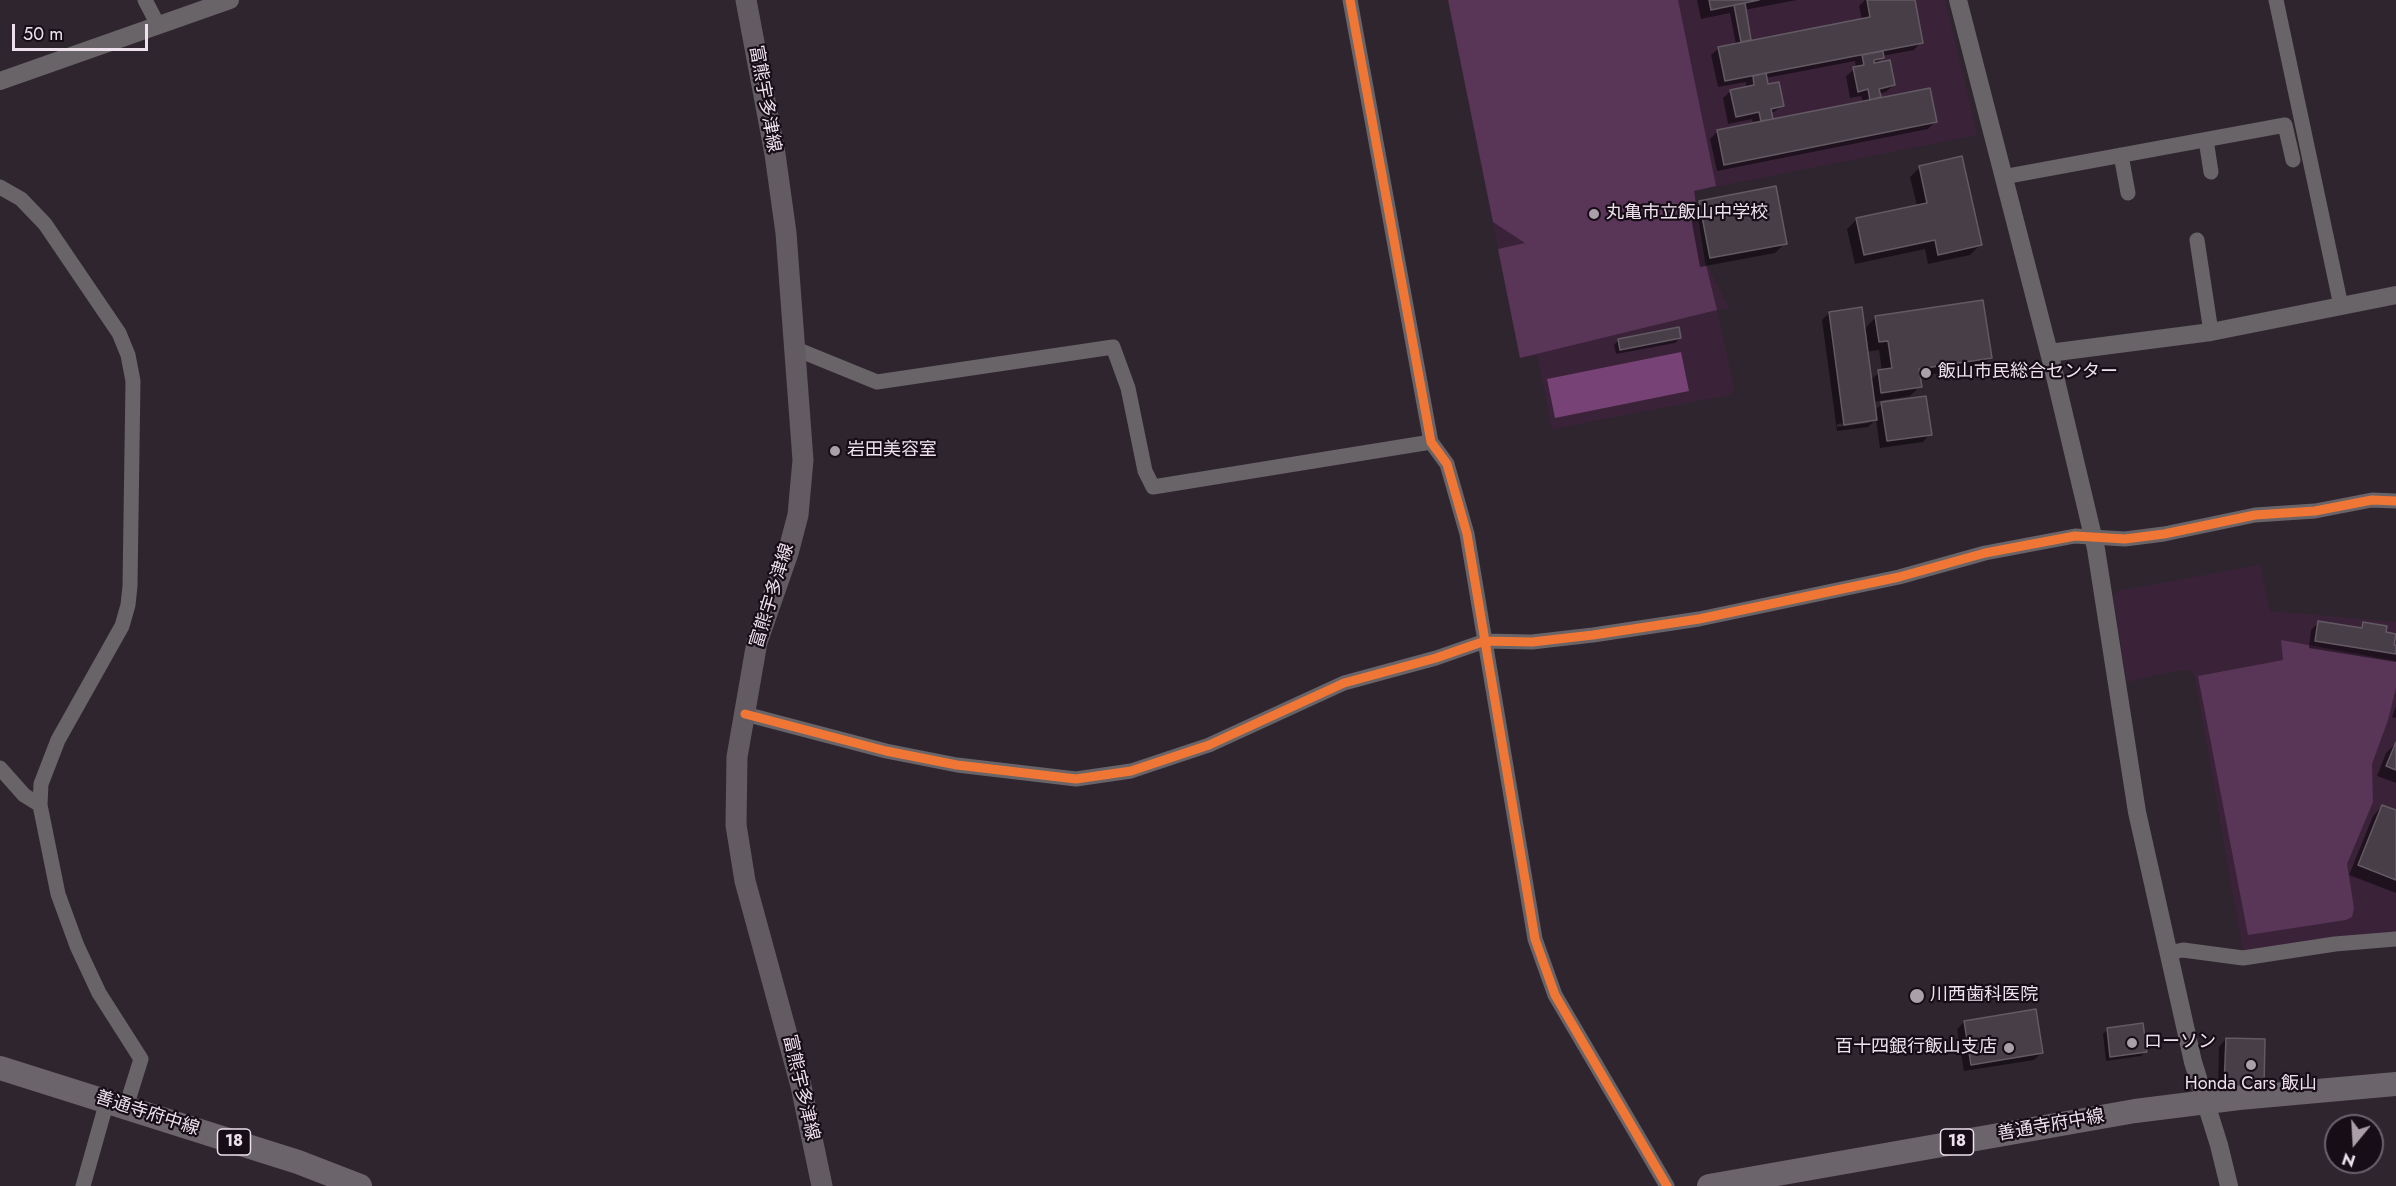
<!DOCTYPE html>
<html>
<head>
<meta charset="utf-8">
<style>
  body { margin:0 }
  #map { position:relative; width:2396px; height:1186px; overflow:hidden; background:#2f252f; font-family:Jost,sans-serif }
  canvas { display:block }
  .north { position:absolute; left:2324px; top:1114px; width:60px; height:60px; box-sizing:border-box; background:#160d16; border:2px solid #6c616c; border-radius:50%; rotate:198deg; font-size:16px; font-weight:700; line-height:24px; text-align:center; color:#eee0ed }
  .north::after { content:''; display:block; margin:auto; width:21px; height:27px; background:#ab9faa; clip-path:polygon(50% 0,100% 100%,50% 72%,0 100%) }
  .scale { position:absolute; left:12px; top:24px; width:136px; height:27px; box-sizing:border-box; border:3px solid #eee0ed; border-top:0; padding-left:8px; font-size:18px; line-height:21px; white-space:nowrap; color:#eee0ed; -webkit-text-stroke:4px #160d16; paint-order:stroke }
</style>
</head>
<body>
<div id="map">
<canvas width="2396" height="1186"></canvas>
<div class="north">N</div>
<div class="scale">50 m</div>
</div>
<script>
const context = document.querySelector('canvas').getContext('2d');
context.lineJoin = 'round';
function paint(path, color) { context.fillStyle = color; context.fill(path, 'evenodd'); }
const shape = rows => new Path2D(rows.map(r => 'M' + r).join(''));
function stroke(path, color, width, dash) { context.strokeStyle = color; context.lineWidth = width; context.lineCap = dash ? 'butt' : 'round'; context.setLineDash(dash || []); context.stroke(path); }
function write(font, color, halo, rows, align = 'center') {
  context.font = font + ' Jost,"Noto Sans JP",sans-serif'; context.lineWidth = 4.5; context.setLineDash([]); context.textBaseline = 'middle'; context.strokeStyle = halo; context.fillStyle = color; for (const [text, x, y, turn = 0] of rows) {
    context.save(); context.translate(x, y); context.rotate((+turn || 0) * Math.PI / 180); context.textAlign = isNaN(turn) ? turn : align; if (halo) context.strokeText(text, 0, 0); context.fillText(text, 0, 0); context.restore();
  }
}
const built = shape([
  [1448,0,1945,0,1977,135,1694,191,1705,261,1729,308,1717,310,1734,389,1729,395,1552,429,1537,355,1520,358],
  [2260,565,2270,611,2396,622,2396,933,2243,952,2195,677,2190,670,2170,672,2127,682,2113,596,2117,591]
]);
const green = shape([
  [1448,0,1678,0,1716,186,1694,191,1705,261,1717,310,1520,358,1498,249,1525,243,1493,222],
  [2281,640,2396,661,2396,688,2388,720,2372,764,2373,802,2347,864,2354,908,2352,917,2346,920,2248,935,2198,676,2283,660]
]);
const water = shape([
  [1681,352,1689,391,1555,418,1547,379]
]);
const shadow = shape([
  [1697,0,1797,0,1744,10,1749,40,1746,43,1862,20,1859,6,1865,0,1913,0,1921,42,1914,50,1882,56,1876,65,1894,85,1886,92,1879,94,1880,99,1935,122,1928,129,1717,171,1710,139,1718,131,1753,124,1752,119,1728,124,1723,98,1731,91,1746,88,1746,82,1718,87,1711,55,1719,48,1736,45,1730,13,1701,19],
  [1855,61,1856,68,1846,76,1850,98,1861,96,1863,103,1772,121,1771,114,1782,106,1767,85,1766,78],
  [1920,167,1980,245,1970,255,1928,264,1925,249,1855,264,1847,229,1857,219,1917,206,1910,177],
  [1700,202,1785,243,1775,253,1700,267,1690,212],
  [1829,313,1863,330,1876,317,1990,358,1980,368,1919,376,1920,386,1910,396,1873,402,1874,411,1882,404,1930,434,1923,442,1880,448,1876,419,1868,427,1837,431,1822,320],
  [1879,350,1882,371,1870,380,1866,352],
  [1869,420,1869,423,1837,427,1837,424],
  [1680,338,1675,343,1616,354,1614,345,1619,340],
  [2319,622,2359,629,2364,624,2385,633,2392,646,2396,647,2396,662,2309,648,2311,630],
  [2396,706,2396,718,2392,717],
  [2396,743,2396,783,2377,776,2386,753],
  [2382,806,2396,812,2396,893,2349,875,2373,816],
  [1964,1022,2041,1053,2034,1060,1964,1071,1957,1029],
  [2107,1030,2146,1051,2141,1056,2106,1061,2103,1034],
  [2226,1039,2262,1087,2218,1093,2219,1047]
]);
const building = shape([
  [1709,0,1759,0,1711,10,1709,0],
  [1867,0,1915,0,1923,43,1725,81,1718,47,1870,17,1867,0],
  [1745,3,1751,40,1741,42,1734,5,1745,3],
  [1883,51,1884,58,1874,60,1874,63,1890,60,1895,85,1879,89,1881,97,1870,100,1868,89,1858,92,1853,67,1864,65,1862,55,1883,51],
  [1766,73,1768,84,1779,82,1784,106,1771,109,1773,119,1761,121,1759,112,1736,117,1730,90,1754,85,1753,76,1766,73],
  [1930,88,1937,122,1724,165,1717,130,1930,88],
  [1962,156,1982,245,1938,255,1935,240,1864,255,1856,218,1927,203,1919,166,1962,156],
  [1776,186,1787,244,1710,258,1699,201,1776,186],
  [1983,300,1992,358,1919,369,1922,387,1881,393,1878,370,1892,368,1888,341,1879,342,1875,316,1983,300],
  [1862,307,1877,420,1844,425,1829,312,1862,307],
  [1679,327,1681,338,1620,350,1618,339,1679,327],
  [1926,396,1932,435,1887,441,1881,402,1926,396],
  [2318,621,2362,628,2363,622,2387,626,2386,632,2396,634,2394,645,2396,645,2396,654,2315,641,2318,621],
  [2396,742,2396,770,2386,766,2396,742],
  [2382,805,2396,810,2396,880,2358,865,2382,805],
  [2036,1009,2043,1053,1971,1065,1964,1021,2036,1009],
  [2143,1023,2147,1052,2110,1057,2107,1028,2143,1023],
  [2226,1038,2265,1039,2264,1087,2224,1086,2226,1038]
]);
const minor = shape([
  [145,0,158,25],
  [1350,0,1431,442,1447,464,1467,534,1535,939,1555,995,1667,1186],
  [2276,0,2341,306],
  [2206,140,2211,172],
  [2121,155,2128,193],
  [2003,177,2285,125,2293,160],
  [0,187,21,199,45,224,119,333,128,355,133,381,130,586,128,605,122,626,58,740,41,784,40,805,58,894,77,946,99,993,141,1059,126,1107],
  [2197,240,2211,332],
  [796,349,877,382,1113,347,1128,388,1145,471,1153,487,1431,442],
  [745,714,886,751,957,765,1076,779,1131,771,1209,745,1344,683,1436,658,1485,641,1532,642,1593,635,1699,619,1899,577,1985,553,2075,536,2125,539,2164,534,2255,515,2315,511,2372,500,2396,501],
  [0,768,24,795,40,805],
  [2168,953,2183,950,2243,958,2335,944,2396,939],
  [83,1186,107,1101]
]);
const tertiary = shape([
  [1958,0,2053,368,2096,549,2137,812,2193,1062,2219,1145,2229,1186],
  [0,81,230,0],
  [2049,353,2211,332,2396,295]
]);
const secondary = shape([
  [746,0,775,154,786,233,803,460,798,515,788,553,757,642,737,757,736,825,745,881,801,1086,822,1186]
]);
const primary = shape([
  [0,1068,298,1162,360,1186],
  [1709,1186,2135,1111,2239,1098,2396,1084]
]);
const cycleway = shape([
  [1350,0,1431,442,1447,464,1467,534,1535,939,1555,995,1667,1186],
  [745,714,886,751,957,765,1076,779,1131,771,1209,745,1344,683,1436,658,1485,641,1532,642,1593,635,1699,619,1899,577,1985,553,2075,536,2125,539,2164,534,2255,515,2315,511,2372,500,2396,501]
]);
const markers = [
  [1594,214,6,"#ab9faa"],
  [1926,373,6,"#ab9faa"],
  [835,451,6,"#ab9faa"],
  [1917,996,8,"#ab9faa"],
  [2132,1043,6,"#ab9faa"],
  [2009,1048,6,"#ab9faa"],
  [2251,1065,6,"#ab9faa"]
];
const shields = [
  [234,1142,33],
  [1957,1142,33]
];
const shieldNames = [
  ["18",234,1142],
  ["18",1957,1142]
];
const streetNames = [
  ["富熊宇多津線",764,99,80],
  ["富熊宇多津線",773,596,-73],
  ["富熊宇多津線",800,1088,77],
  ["善通寺府中線",147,1114,18],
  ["善通寺府中線",2051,1126,-10]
];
const poiNames = [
  ["丸亀市立飯山中学校",1606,214],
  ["飯山市民総合センター",1938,373],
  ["岩田美容室",847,451],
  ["川西歯科医院",1930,996],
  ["ローソン",2144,1043],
  ["百十四銀行飯山支店",1997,1048,"right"],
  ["Honda Cars 飯山",2251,1085,"center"]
];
paint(built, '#3a2339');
paint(green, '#593558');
paint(water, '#774275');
paint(shadow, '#0007');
paint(building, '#483e47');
stroke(building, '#635a63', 1.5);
stroke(minor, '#686468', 15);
stroke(tertiary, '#686468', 18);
stroke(secondary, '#625c62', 21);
stroke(primary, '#6b646a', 24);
stroke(cycleway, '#f07635', 9);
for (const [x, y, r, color] of markers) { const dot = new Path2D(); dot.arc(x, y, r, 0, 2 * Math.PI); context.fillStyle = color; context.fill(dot); stroke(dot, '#160d16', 2); }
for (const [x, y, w] of shields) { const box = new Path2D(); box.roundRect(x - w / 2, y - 13, w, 26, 4.5); context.fillStyle = '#160d16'; context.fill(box); stroke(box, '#eee0ed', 1.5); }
write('bold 16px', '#eee0ed', null, shieldNames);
write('18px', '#eee0ed', '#160d16', streetNames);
write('18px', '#eee0ed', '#160d16', poiNames, 'left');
</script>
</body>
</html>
